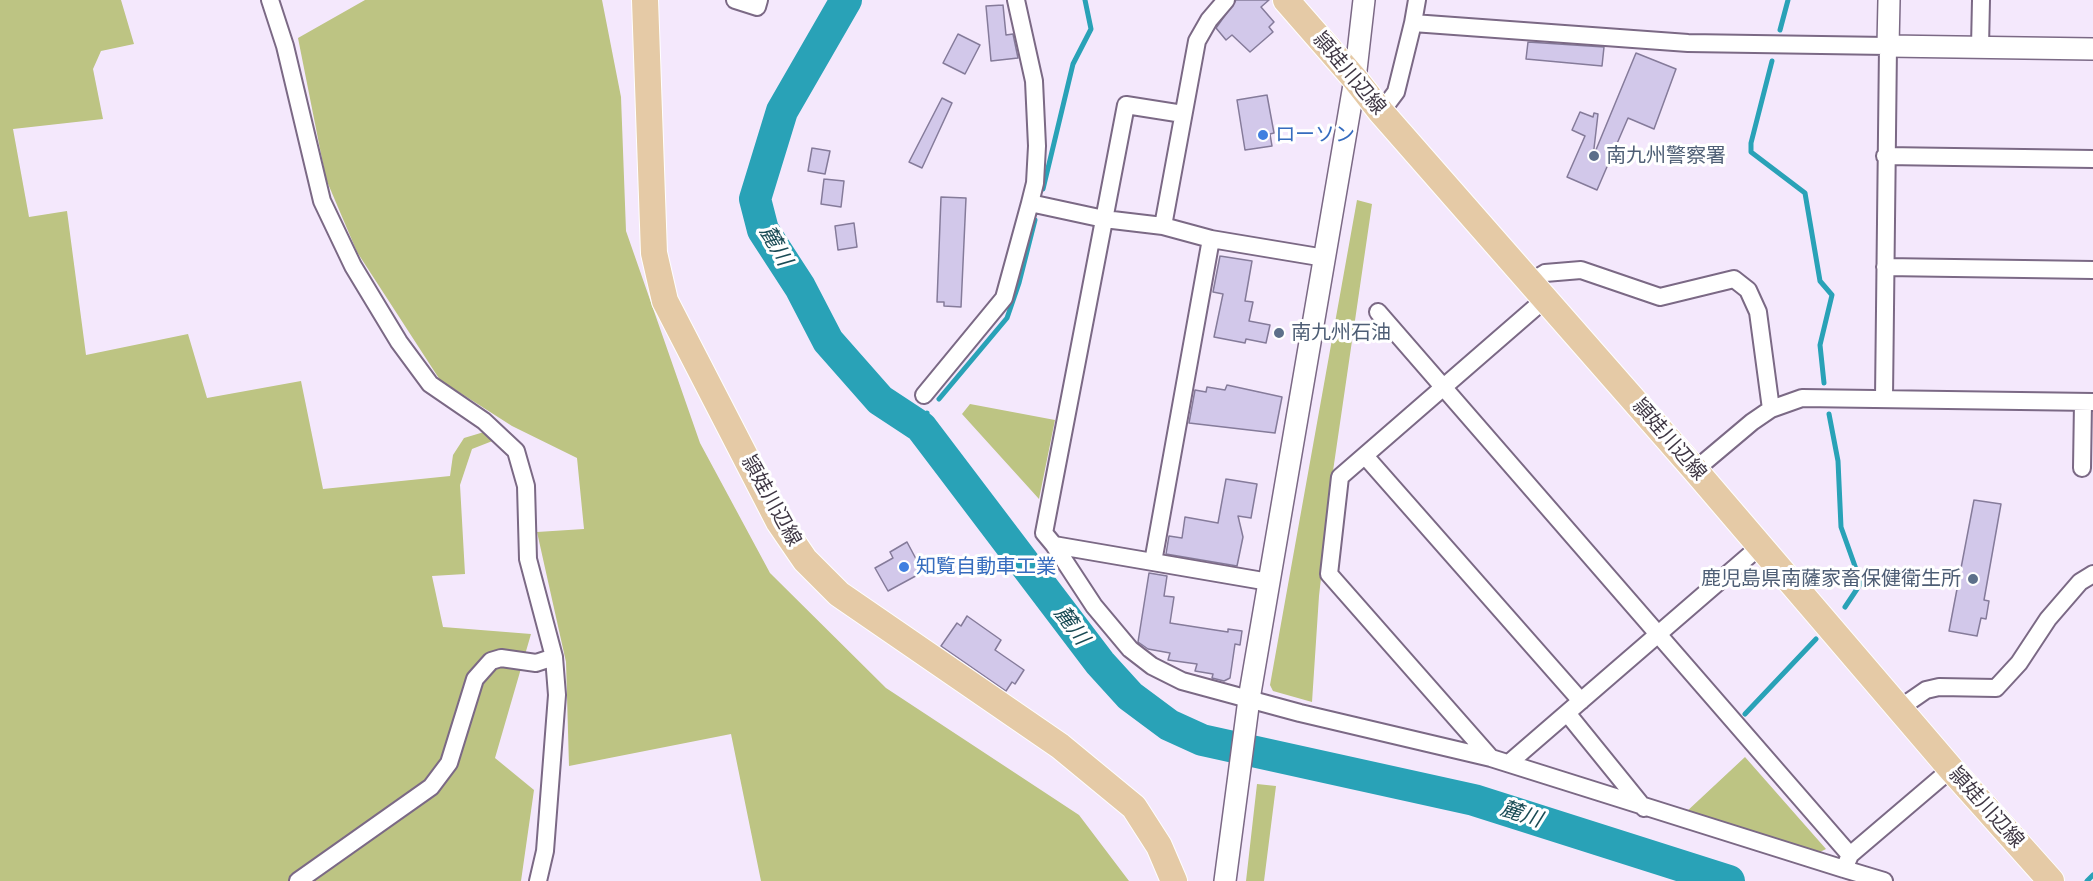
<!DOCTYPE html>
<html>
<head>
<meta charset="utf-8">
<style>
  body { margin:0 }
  canvas { display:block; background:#f4e8fc }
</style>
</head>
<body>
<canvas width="2093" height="881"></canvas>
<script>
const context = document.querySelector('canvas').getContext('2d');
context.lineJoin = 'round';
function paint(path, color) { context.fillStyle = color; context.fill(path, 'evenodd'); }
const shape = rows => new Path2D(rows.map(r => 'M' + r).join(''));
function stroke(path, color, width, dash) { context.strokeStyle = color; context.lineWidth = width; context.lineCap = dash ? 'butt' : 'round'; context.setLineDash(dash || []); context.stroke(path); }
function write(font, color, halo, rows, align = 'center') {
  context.font = font + ' Manrope,"Noto Sans JP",sans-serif'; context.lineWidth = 6; context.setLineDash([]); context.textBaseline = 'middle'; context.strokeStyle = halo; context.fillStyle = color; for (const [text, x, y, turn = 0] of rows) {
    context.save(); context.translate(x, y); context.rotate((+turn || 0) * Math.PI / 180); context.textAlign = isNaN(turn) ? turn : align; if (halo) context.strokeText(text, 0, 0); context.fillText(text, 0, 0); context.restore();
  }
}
const green = shape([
  [0,0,121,0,134,44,101,51,93,69,103,119,13,129,29,217,67,211,86,355,188,334,207,398,301,381,323,489,450,476,453,455,464,438,484,432,495,440,472,449,460,485,465,574,432,576,443,627,531,634,495,758,534,790,521,881,0,881],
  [365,0,602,0,621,97,626,231,700,443,770,573,886,688,1079,815,1129,881,761,881,731,734,569,766,566,662,537,532,584,529,577,458,512,426,440,380,357,252,326,179,298,38],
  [1357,200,1372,204,1333,471,1319,596,1312,702,1273,691,1270,685],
  [970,404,1055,420,1039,499,962,414],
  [1745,757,1826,849,1816,854,1685,813],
  [1257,784,1276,786,1264,881,1246,881]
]);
const stream = shape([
  [1780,30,1788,0],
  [1772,61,1751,143,1751,152,1805,193,1820,281,1832,295,1820,345,1824,383],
  [1043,189,1073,64,1091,29,1085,0],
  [939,399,1007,318,1019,283,1035,220],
  [1829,414,1838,461,1841,527,1861,583,1845,607],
  [921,427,927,413],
  [1745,714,1816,639],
  [2087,881,2093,875]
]);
const river = shape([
  [846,0,782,111,755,199,763,230,800,287,828,341,880,400,921,427,1100,663,1130,696,1169,725,1202,740,1474,800,1729,881]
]);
const building = shape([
  [1236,0,1269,0,1261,7,1274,22,1269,27,1273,32,1250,52,1232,35,1226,40,1216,28,1236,0],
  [1003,5,1006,35,1013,34,1018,58,991,61,986,6,1003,5],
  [958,34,980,45,965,74,943,63,958,34],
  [1528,42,1604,47,1602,66,1526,59,1528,42],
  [1636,53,1676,69,1654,129,1628,118,1597,190,1567,177,1585,136,1572,130,1580,112,1593,117,1594,113,1598,114,1593,157,1636,53],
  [1267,95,1274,133,1270,134,1272,146,1245,150,1237,100,1267,95],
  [942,98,952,103,922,168,909,162,942,98],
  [812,148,830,151,825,174,808,171,812,148],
  [824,179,844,181,841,207,821,204,824,179],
  [941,197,966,198,961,307,944,306,944,302,937,302,941,197],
  [854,223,857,247,838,250,835,226,854,223],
  [1220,256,1252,261,1245,301,1253,302,1249,321,1270,325,1266,343,1246,339,1245,343,1214,337,1223,294,1213,292,1220,256],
  [1227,385,1282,397,1275,433,1189,423,1195,390,1206,392,1207,387,1225,390,1227,385],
  [1226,479,1257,484,1251,518,1238,516,1243,537,1237,566,1166,554,1169,536,1182,538,1185,517,1218,523,1226,479],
  [1974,500,2001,504,1984,600,1989,601,1986,619,1981,618,1977,636,1949,631,1974,500],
  [907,542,923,572,888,591,875,568,893,558,890,552,907,542],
  [1149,573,1167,576,1164,596,1174,597,1170,623,1228,632,1228,629,1242,631,1240,645,1235,644,1230,678,1224,681,1212,678,1213,674,1195,671,1197,664,1168,660,1170,653,1148,649,1138,642,1149,573],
  [967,616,1001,640,995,650,1024,670,1015,684,1012,682,1006,691,941,646,957,623,961,626,967,616]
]);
const minor = shape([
  [270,0,285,46,322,201,353,266,399,342,430,384,484,421,516,451,526,486,528,559,554,657,557,695,545,851,538,881],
  [735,0,757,7,759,0],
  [1016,0,1034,81,1037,146,1035,183,1030,203,1104,219,1163,226,1211,239,1325,258],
  [1413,23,1417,0],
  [1980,47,1981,0],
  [1381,112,1396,92,1413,23,1688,43,1888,46,1884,397],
  [1183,114,1126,105,1044,533,1054,545,1269,582],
  [1885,156,2093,159],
  [1163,226,1197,41,1209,20,1226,0],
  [1885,267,2093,270],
  [1530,282,1545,273,1581,270,1660,297,1734,279,1748,290,1758,312,1771,409],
  [1378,312,1850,855],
  [924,395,1004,298,1030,203],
  [1366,457,1581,701],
  [2082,468,2083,402],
  [1695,470,1752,422,1771,409,1802,398,2093,402],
  [1054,545,1094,606,1130,649,1152,666,1182,681,1300,713,1491,758,1844,869,1850,855,1951,769],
  [1153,562,1211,239],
  [1900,708,1926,690,1939,687,1996,688,2019,663,2048,619,2080,582,2093,574],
  [1567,713,1644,808],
  [1491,758,1329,574,1340,477,1545,299],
  [1509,763,1759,547],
  [1844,869,1884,881],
  [298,881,431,787,449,763,475,679,491,661,501,658,536,663,554,657]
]);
const tertiary = shape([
  [1889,0,1888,46,2093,49],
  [1225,881,1249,699,1355,79,1364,0]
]);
const primary = shape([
  [645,0,654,253,665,301,779,522,805,560,839,594,1060,746,1134,807,1159,846,1174,881],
  [1286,0,1355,79,1381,112,1695,470,1951,769,2051,881]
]);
const markers = [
  [1263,135,6,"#3f7fe0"],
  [1594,156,6,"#5c6f8a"],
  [1279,333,6,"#5c6f8a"],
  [904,567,6,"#3f7fe0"],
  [1973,579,6,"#5c6f8a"]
];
const streetNames = [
  ["頴娃川辺線",1349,74,50],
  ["頴娃川辺線",1669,440,49],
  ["頴娃川辺線",771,501,61],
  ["頴娃川辺線",1986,808,48]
];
const shopNames = [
  ["ローソン",1275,135],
  ["知覧自動車工業",916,567]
];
const serviceNames = [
  ["南九州警察署",1606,156],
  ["南九州石油",1291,333],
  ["鹿児島県南薩家畜保健衛生所",1961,579,"right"]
];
const waterNames = [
  ["麓川",775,246,60],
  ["麓川",1071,626,53],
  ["麓川",1521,815,18]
];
paint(green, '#bdc483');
stroke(stream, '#29a2b7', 5);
stroke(river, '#29a2b7', 32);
paint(building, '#d2c8ea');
stroke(building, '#857b9a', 1.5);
stroke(minor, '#7b6985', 20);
stroke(tertiary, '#7b6985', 24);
stroke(primary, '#fff', 28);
stroke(minor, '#fff', 16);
stroke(tertiary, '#fff', 21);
stroke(primary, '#e5caa6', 26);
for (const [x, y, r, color] of markers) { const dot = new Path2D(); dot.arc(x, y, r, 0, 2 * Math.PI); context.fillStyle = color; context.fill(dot); stroke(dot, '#fff', 2); }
write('20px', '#3f3744', '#fff', streetNames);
write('20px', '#366cbe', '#fff', shopNames, 'left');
write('20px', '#4e5e75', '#fff', serviceNames, 'left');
write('italic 21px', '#1a4b55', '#fff', waterNames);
</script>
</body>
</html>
